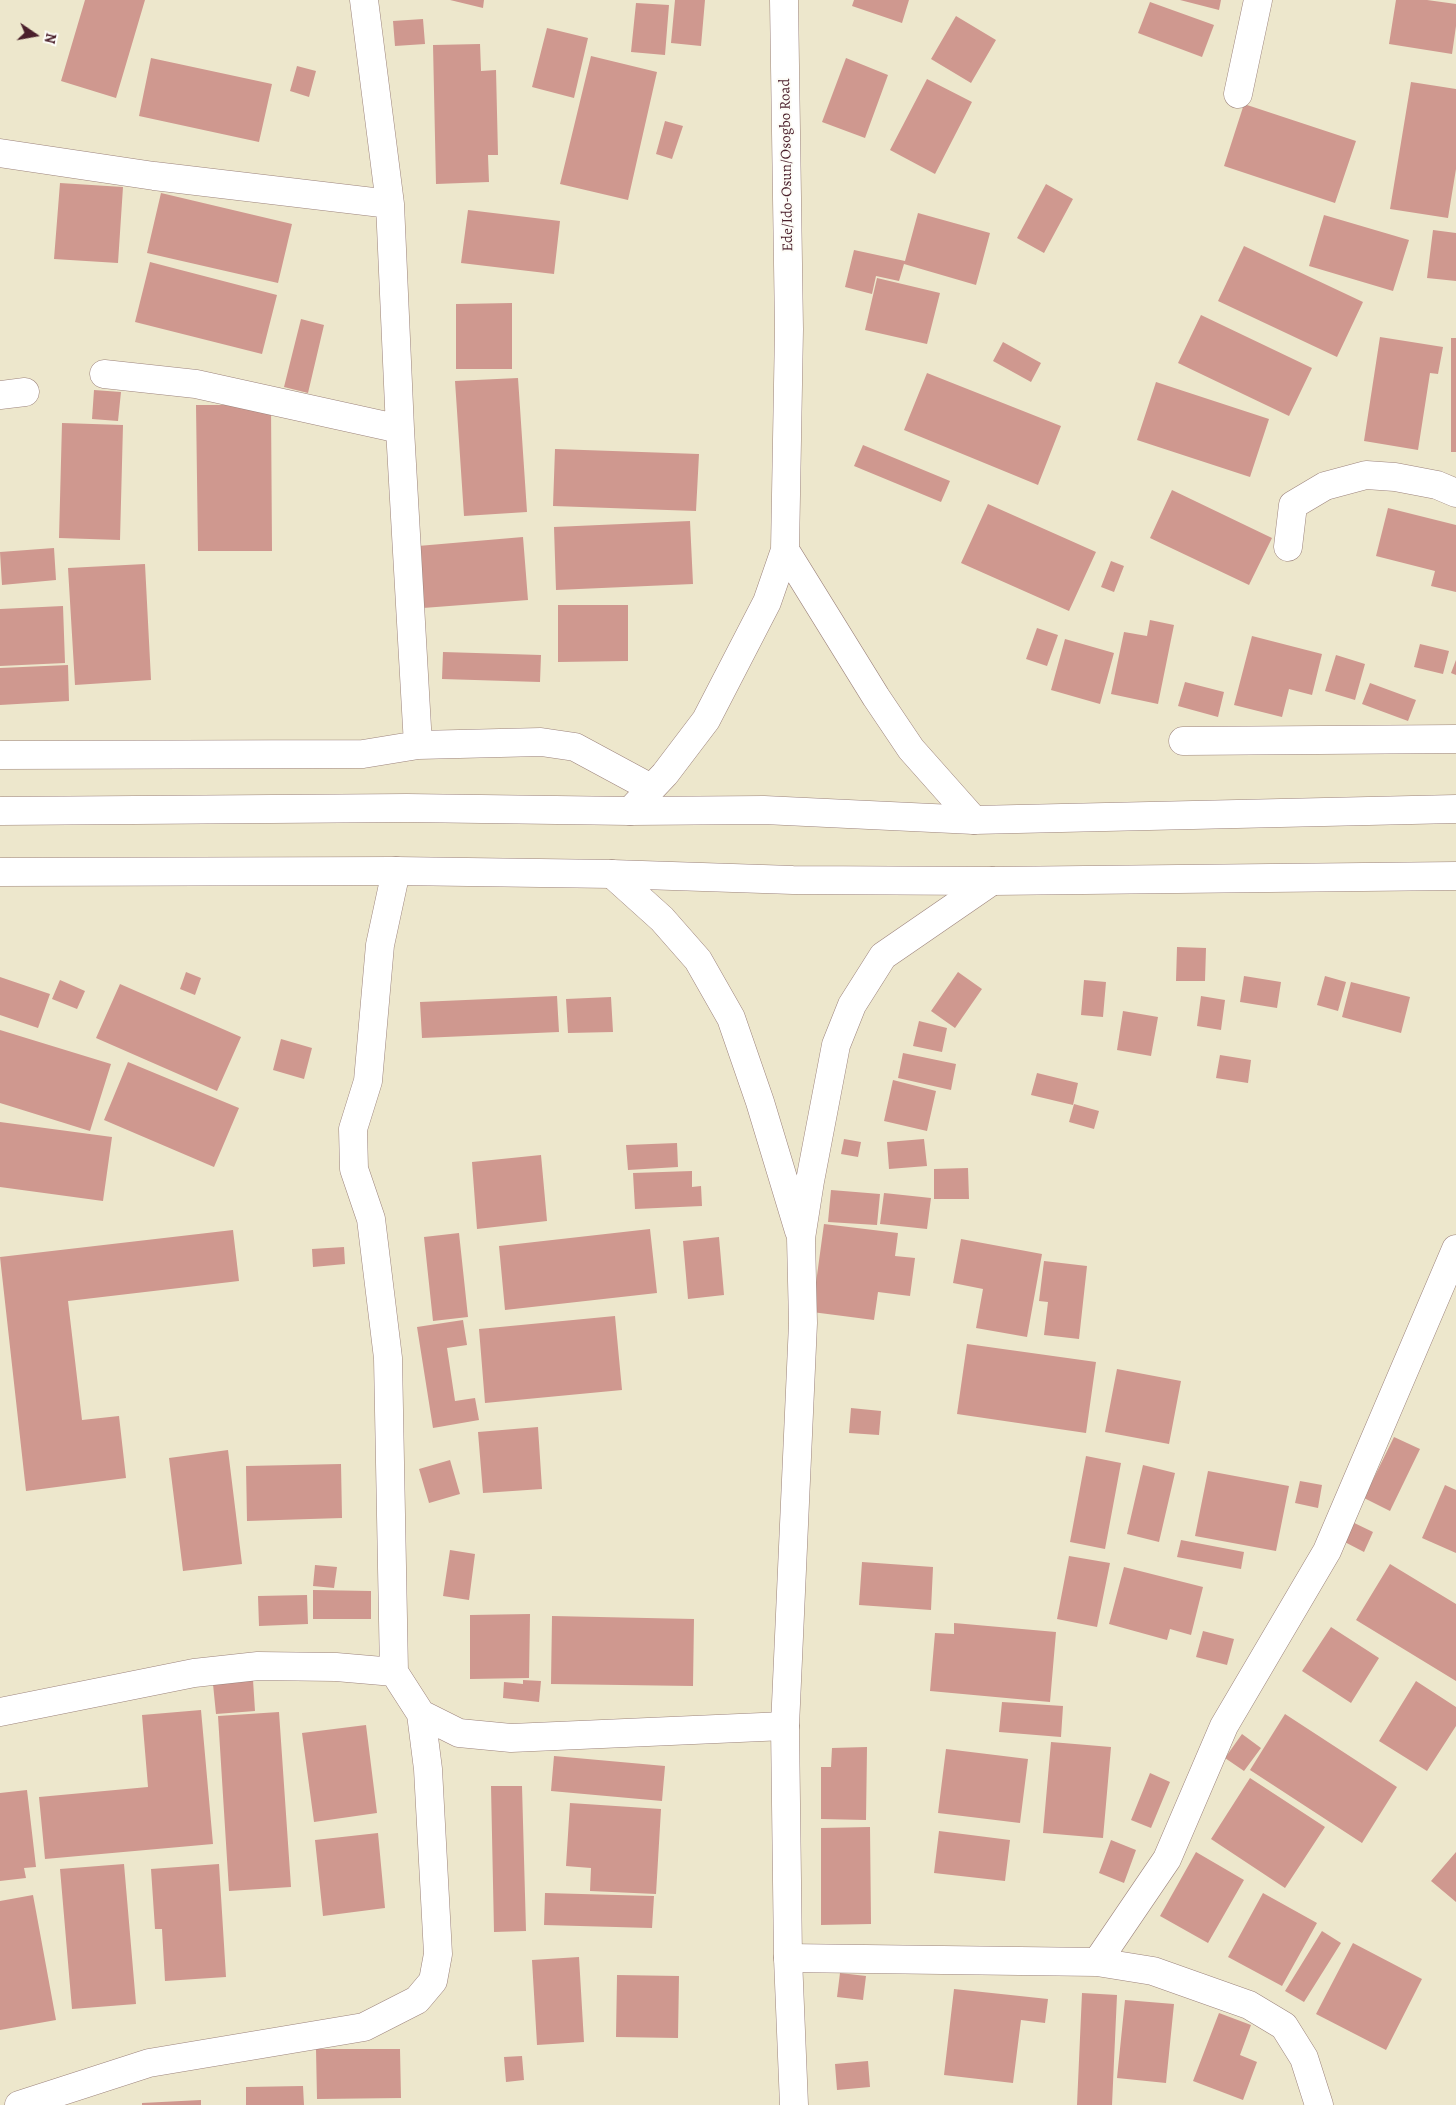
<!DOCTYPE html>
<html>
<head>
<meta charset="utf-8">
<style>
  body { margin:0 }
  #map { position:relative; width:1456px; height:2105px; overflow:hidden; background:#ede7cc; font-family:Alegreya,serif }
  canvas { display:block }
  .north { position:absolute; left:10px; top:10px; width:50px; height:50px; -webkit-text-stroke:4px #fdfcf7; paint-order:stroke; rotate:102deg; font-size:14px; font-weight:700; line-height:20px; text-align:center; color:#4a1f2b }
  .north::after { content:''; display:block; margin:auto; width:18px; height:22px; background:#4a1f2b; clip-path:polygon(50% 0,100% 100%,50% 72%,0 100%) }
</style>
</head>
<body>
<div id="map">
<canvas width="1456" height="2105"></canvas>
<div class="north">N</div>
</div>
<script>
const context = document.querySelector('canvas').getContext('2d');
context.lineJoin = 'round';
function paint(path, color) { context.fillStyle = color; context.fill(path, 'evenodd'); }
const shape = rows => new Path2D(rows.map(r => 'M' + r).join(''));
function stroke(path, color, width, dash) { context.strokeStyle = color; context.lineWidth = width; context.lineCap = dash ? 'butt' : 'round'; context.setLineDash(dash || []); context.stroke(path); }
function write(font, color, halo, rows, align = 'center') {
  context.font = font + ' Alegreya,serif'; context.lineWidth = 4; context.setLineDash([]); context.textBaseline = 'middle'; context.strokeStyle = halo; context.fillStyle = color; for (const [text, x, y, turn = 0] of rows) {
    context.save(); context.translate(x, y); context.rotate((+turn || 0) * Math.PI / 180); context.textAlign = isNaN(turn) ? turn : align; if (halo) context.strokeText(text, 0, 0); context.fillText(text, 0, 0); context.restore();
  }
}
const building = shape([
  [85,0,145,0,116,98,61,81],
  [450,0,484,0,483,8],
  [675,0,705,0,701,46,671,43],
  [854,0,909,0,902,23,852,6],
  [1180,0,1221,0,1219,10],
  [1396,0,1427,0,1456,4,1456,26,1452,54,1389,44],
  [1150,2,1214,25,1202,57,1138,33],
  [636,3,669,5,665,55,631,52],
  [956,16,996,40,971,83,931,59],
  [423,19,425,44,395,46,393,21],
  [547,28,588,38,574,98,532,87],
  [480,44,481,71,496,70,498,155,488,155,489,182,436,184,433,45],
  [591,56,657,72,628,200,560,184],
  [151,58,272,84,259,142,139,116],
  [846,58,888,75,865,138,822,122],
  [297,66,316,71,309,97,290,91],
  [927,79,972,102,935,174,890,150],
  [1411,82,1456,89,1456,169,1448,218,1390,209],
  [1244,104,1356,141,1335,203,1224,166],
  [665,121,683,126,672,159,656,154],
  [60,183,123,187,118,263,54,259],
  [1046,184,1073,199,1044,253,1017,238],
  [161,193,292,224,278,283,147,253],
  [468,210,560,221,554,274,461,263],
  [918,213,990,233,976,285,904,264,899,281,876,276,872,294,845,287,854,250,905,261],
  [1324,215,1409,240,1393,291,1309,266],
  [1433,230,1456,233,1456,281,1427,278],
  [1244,246,1363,302,1337,357,1218,301],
  [150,262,277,295,262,354,135,322],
  [877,278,940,293,927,344,865,330],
  [512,303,512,369,456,369,456,304],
  [1201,315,1312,368,1289,416,1178,363],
  [301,319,324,325,308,393,284,387],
  [1380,337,1443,347,1438,374,1430,373,1418,450,1364,441],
  [1451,338,1456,338,1456,452,1451,452],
  [1003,342,1041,363,1031,382,993,361],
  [927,373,1061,426,1038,485,904,430],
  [518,378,527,512,464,516,455,381],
  [1156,382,1269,419,1250,477,1137,440],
  [94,390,121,392,118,421,92,419],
  [196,405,271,405,272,551,198,551],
  [62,423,123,425,120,540,59,538],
  [863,445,950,481,941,502,854,466],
  [555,449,699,454,696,511,553,506],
  [1172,490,1272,538,1249,585,1150,538],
  [988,504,1096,552,1069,611,961,563],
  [1388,508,1456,525,1456,592,1431,586,1435,571,1376,556],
  [690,521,693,584,556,590,554,527],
  [523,537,528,600,423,608,418,546],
  [54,548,56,580,2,585,0,552],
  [1111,561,1124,566,1114,592,1101,587],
  [145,564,151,680,75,685,68,568],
  [558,605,628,605,628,661,558,662],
  [63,606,65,663,0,666,0,609],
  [1150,620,1174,625,1158,704,1111,694,1124,632,1147,636],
  [1037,628,1058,635,1047,666,1026,659],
  [1252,636,1322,654,1312,695,1289,689,1282,717,1234,705],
  [1065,639,1114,653,1100,704,1051,690],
  [1420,644,1449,651,1443,674,1414,667],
  [443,652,541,655,540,682,442,679],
  [1336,655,1365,664,1355,700,1325,691],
  [1456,660,1456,675,1451,673],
  [68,665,69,701,0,705,0,668],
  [1185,682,1224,692,1218,717,1178,706],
  [1370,683,1416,700,1408,721,1362,704],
  [1177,947,1206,948,1205,981,1176,981],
  [186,972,201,978,195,995,180,989],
  [958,972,982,989,955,1028,931,1011],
  [1244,976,1281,982,1277,1008,1240,1002],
  [1325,976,1346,982,1338,1011,1317,1005],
  [0,977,50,994,38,1028,0,1015],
  [60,980,85,991,77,1009,52,999],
  [1084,980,1106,982,1103,1017,1081,1015],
  [1351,982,1410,997,1401,1033,1342,1017],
  [120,984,241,1037,217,1091,96,1038],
  [557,996,559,1032,422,1038,420,1002],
  [1201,996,1225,1000,1221,1030,1197,1026],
  [611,997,613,1032,568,1033,566,999],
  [1123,1011,1158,1017,1151,1056,1117,1050],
  [919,1021,947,1028,942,1052,913,1046],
  [0,1030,111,1064,90,1131,0,1103],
  [281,1039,312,1048,304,1079,273,1070],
  [903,1053,956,1064,951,1090,898,1078],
  [1220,1055,1251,1060,1248,1083,1216,1078],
  [128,1062,239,1108,214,1167,104,1120],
  [1037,1073,1078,1083,1073,1105,1031,1095],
  [893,1080,936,1091,927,1131,884,1121],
  [1074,1104,1099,1111,1094,1129,1069,1122],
  [0,1122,112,1137,103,1201,0,1187],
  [844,1139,861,1142,858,1157,841,1154],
  [924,1139,927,1166,889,1169,887,1142],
  [677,1143,678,1167,628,1170,626,1145],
  [541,1155,547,1221,477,1229,472,1162],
  [968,1168,969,1199,934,1199,934,1169],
  [692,1171,692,1187,701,1186,702,1206,635,1209,633,1173],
  [831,1190,880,1194,877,1225,828,1222],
  [884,1193,931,1198,927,1229,880,1224],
  [824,1224,898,1233,895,1256,915,1258,910,1296,878,1292,874,1320,812,1312],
  [650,1229,657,1293,505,1310,499,1246],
  [233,1230,239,1281,68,1301,82,1420,119,1416,126,1478,26,1491,0,1257],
  [459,1233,468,1317,433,1321,424,1237],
  [719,1237,724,1295,688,1299,683,1241],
  [961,1239,1042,1254,1027,1337,976,1328,983,1289,953,1283],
  [344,1247,345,1264,313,1267,312,1249],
  [1044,1261,1087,1266,1079,1339,1044,1335,1048,1302,1039,1301],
  [615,1316,622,1390,485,1403,479,1329],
  [463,1320,467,1345,447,1348,455,1401,475,1398,479,1420,433,1428,417,1327],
  [967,1344,1096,1362,1086,1433,957,1414],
  [1117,1369,1181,1381,1169,1444,1105,1432],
  [851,1408,881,1411,879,1435,849,1433],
  [538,1427,542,1489,483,1493,478,1432],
  [1394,1437,1420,1449,1390,1511,1364,1498],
  [228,1450,242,1564,183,1571,169,1458],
  [1086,1456,1121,1463,1105,1549,1070,1542],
  [450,1460,460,1494,429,1503,419,1469],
  [341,1464,342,1518,247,1521,246,1466],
  [1143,1465,1175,1473,1159,1542,1127,1534],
  [1208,1471,1289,1486,1276,1551,1195,1536],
  [1300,1481,1322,1485,1318,1508,1295,1503],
  [1445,1485,1456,1490,1456,1553,1422,1538],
  [1346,1519,1373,1532,1364,1552,1337,1538],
  [1181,1540,1244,1552,1241,1569,1177,1557],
  [450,1550,475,1554,469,1600,443,1596],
  [1069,1556,1110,1563,1097,1627,1057,1619],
  [862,1562,933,1567,931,1610,859,1605],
  [1390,1564,1456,1604,1456,1681,1356,1620],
  [315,1565,337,1567,334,1588,313,1586],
  [1124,1567,1203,1587,1191,1635,1170,1629,1167,1640,1109,1624],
  [313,1590,371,1591,371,1619,313,1619],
  [307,1595,308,1624,259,1626,258,1596],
  [530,1614,529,1678,470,1679,470,1615],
  [552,1616,694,1619,693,1686,551,1684],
  [954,1623,1056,1632,1050,1702,930,1691,935,1633,954,1634],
  [1331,1627,1379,1658,1351,1703,1302,1671],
  [1203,1631,1234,1639,1227,1665,1196,1657],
  [253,1680,255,1711,216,1714,213,1684],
  [523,1680,541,1681,539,1702,503,1698,504,1682,523,1684],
  [1416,1681,1456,1707,1456,1726,1427,1771,1379,1741],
  [1002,1702,1063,1706,1061,1737,999,1732],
  [201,1710,213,1844,45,1859,39,1797,148,1787,142,1715],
  [279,1712,291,1887,229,1891,218,1716],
  [1285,1714,1397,1787,1362,1843,1250,1770],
  [366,1725,377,1813,314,1822,302,1733],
  [1242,1734,1261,1748,1244,1771,1225,1758],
  [1051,1742,1111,1747,1103,1838,1043,1833],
  [867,1747,866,1820,821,1819,821,1767,831,1767,832,1748],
  [946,1749,1028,1759,1020,1823,938,1813],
  [554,1756,665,1766,662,1801,551,1791],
  [1150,1773,1170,1782,1151,1828,1131,1820],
  [1250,1778,1325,1827,1285,1888,1211,1839],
  [491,1786,522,1786,526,1931,494,1932],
  [27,1790,36,1867,24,1868,26,1878,0,1881,0,1793],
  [570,1803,661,1809,656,1894,590,1891,591,1868,566,1866],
  [870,1827,871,1924,821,1925,821,1828],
  [939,1831,1010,1840,1005,1881,934,1873],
  [378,1833,385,1908,323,1916,315,1840],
  [1111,1840,1136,1850,1124,1883,1099,1873],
  [1196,1852,1244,1880,1208,1943,1160,1916],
  [1456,1852,1456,1902,1431,1881],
  [124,1864,136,2004,72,2009,60,1869],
  [219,1864,226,1977,165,1981,162,1929,155,1929,151,1869],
  [545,1893,654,1896,652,1928,544,1925],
  [1263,1893,1317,1923,1282,1986,1228,1957],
  [33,1895,56,2020,0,2030,0,1901],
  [1322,1931,1341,1943,1304,2002,1285,1991],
  [1353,1943,1422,1979,1386,2050,1316,2014],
  [579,1957,584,2042,537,2045,532,1960],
  [840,1973,866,1976,863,2000,837,1997],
  [617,1975,679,1976,678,2038,616,2037],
  [954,1989,1048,1999,1045,2023,1021,2020,1013,2083,944,2075],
  [1082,1993,1117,1995,1112,2105,1077,2105],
  [1125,2000,1174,2004,1166,2083,1117,2078],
  [1219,2013,1251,2025,1240,2055,1257,2062,1243,2100,1193,2081],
  [316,2049,400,2049,401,2098,317,2099],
  [522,2056,524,2080,506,2082,504,2057],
  [868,2061,870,2087,837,2090,835,2064],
  [303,2086,304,2105,246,2105,246,2087],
  [201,2100,201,2105,142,2105,142,2103]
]);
const minor = shape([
  [364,0,390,204,400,429,418,745],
  [1238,94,1258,0],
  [0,153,154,176,390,204],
  [104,374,196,384,400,429],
  [0,395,25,392],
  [1288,547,1293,505,1325,486,1366,475,1395,477,1437,485,1456,493],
  [1183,741,1456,739],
  [0,755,363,754,418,745,541,742,575,747,651,788],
  [0,1712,194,1673,258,1666,336,1667,394,1672],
  [421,1714,459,1733,511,1738,785,1726],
  [788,1958,1097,1962,1153,1971,1249,2005,1284,2026,1304,2058,1319,2105],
  [1097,1962,1167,1859,1224,1726,1327,1551,1456,1249],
  [19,2105,149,2063,364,2027,417,2000,433,1981,438,1954,428,1769,421,1714,394,1672,388,1358,371,1219,354,1169,353,1129,368,1081,380,945,396,871]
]);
const major = shape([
  [785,550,876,697,911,749,974,820],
  [630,811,665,774,706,720,767,602,785,550,789,329,784,0],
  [612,874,662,919,698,960,731,1018,760,1102,799,1231],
  [794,2105,788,1958,785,1726,803,1323,801,1238,810,1181,836,1045,852,1005,883,956,992,881]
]);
const highway = shape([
  [0,811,407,808,630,811,764,810,974,820,1456,809],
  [0,872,396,871,612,874,793,880,992,881,1456,876]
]);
const streetNames = [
  ["Ede/Ido-Osun/Osogbo Road",787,165,-91]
];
paint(building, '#cf988f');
stroke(minor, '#9c837c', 29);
stroke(major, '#9c837c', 29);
stroke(highway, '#9c837c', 29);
stroke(minor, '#fff', 28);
stroke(major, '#fff', 28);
stroke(highway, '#fff', 28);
write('15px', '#4a1f2b', '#fdfcf7', streetNames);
</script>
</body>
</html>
